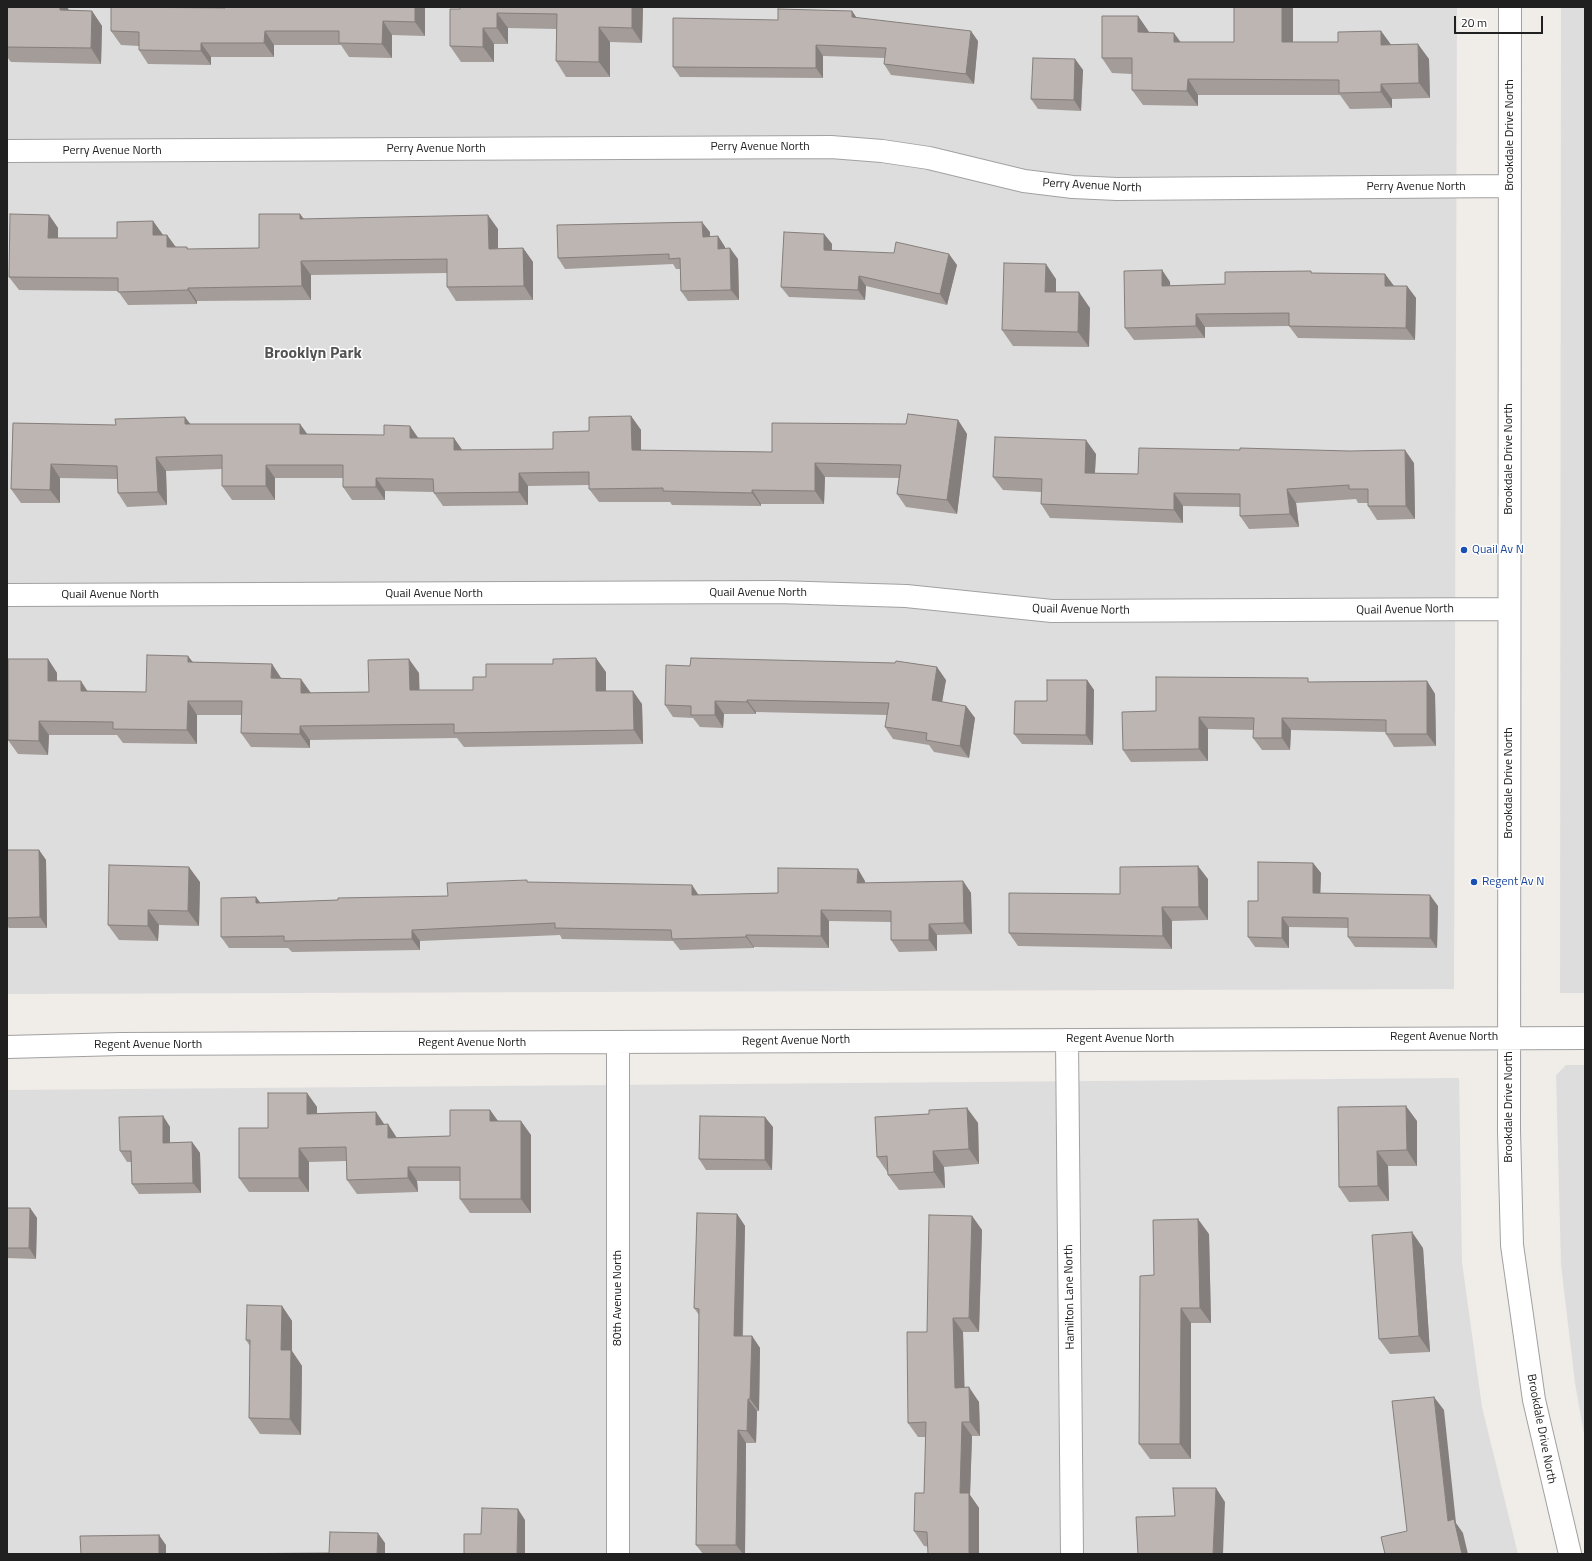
<!DOCTYPE html>
<html>
<head>
<meta charset="utf-8">
<style>
  body { margin:0 }
  #map { position:relative; width:1592px; height:1561px; overflow:hidden; background:#f0ece8; font-family:"Titillium Web",sans-serif }
  canvas { display:block }
  .frame { position:absolute; inset:0; border:8px solid #202020; pointer-events:none }
  .scale { position:absolute; left:1454px; top:16px; width:89px; height:18px; box-sizing:border-box; border:2px solid #202020; border-top:0; padding-left:5px; font-size:12px; line-height:14px; white-space:nowrap; color:#202020; -webkit-text-stroke:3px #fff; paint-order:stroke }
</style>
</head>
<body>
<div id="map">
<canvas width="1592" height="1561"></canvas>
<div class="frame"></div>
<div class="scale">20 m</div>
</div>
<script>
const context = document.querySelector('canvas').getContext('2d');
context.lineJoin = 'round';
function paint(path, color) { context.fillStyle = color; context.fill(path, 'evenodd'); }
const shape = rows => new Path2D(rows.map(r => 'M' + r).join(''));
function stroke(path, color, width, dash) { context.strokeStyle = color; context.lineWidth = width; context.lineCap = dash ? 'butt' : 'round'; context.setLineDash(dash || []); context.stroke(path); }
function write(font, color, halo, rows, align = 'center') {
  context.font = font + ' "Titillium Web",sans-serif'; context.lineWidth = 3; context.setLineDash([]); context.textBaseline = 'middle'; context.strokeStyle = halo; context.fillStyle = color; for (const [text, x, y, turn = 0] of rows) {
    context.save(); context.translate(x, y); context.rotate((+turn || 0) * Math.PI / 180); context.textAlign = isNaN(turn) ? turn : align; if (halo) context.strokeText(text, 0, 0); context.fillText(text, 0, 0); context.restore();
  }
}
const residential = shape([
  [7,7,1457,7,1454,989,7,994],
  [1561,7,1585,7,1585,993,1560,993],
  [1566,1065,1585,1065,1585,1440,1575,1383,1561,1265,1556,1075],
  [1459,1078,1462,1262,1482,1407,1518,1554,7,1554,7,1090]
]);
const minor = shape([
  [1510,7,1509,1131,1512,1245,1534,1400,1570,1554],
  [7,151,831,147,882,151,929,158,1024,181,1073,187,1117,189,1510,186],
  [7,595,777,592,906,596,1052,611,1509,609],
  [1067,1040,1072,1554],
  [618,1043,618,1554],
  [7,1047,121,1044,1585,1038]
]);
const wall = shape([
  [7,7,69,10,92,11,102,26,101,64,11,62,7,57],
  [425,7,425,36,392,35,392,58,349,57,341,45,274,45,274,57,211,57,211,65,148,64,139,50,139,46,121,45,111,31,225,8],
  [643,7,642,43,610,42,610,77,566,77,556,61,556,29,508,28,508,44,494,44,494,62,461,62,450,46,460,9],
  [1293,7,1293,42,1338,42,1381,31,1391,45,1429,59,1430,98,1392,99,1392,108,1350,109,1340,95,1198,95,1198,106,1143,105,1132,90,1132,74,1112,73,1102,58,1138,16,1149,32,1149,33,1180,42,1234,42],
  [852,11,856,18,978,41,974,84,891,75,884,64,885,58,823,56,823,78,680,77,673,67,778,20],
  [1075,59,1083,70,1081,111,1038,109,1031,99],
  [300,214,304,219,498,229,498,249,523,248,533,262,533,300,456,301,447,287,447,273,311,275,311,300,197,301,197,304,128,305,118,291,19,290,9,277,49,215,58,228,58,238,117,238,153,221,163,235,167,235,176,247,187,247,188,249,259,248],
  [710,232,710,237,718,236,725,247,725,249,738,259,739,300,688,301,681,291,680,269,676,269,673,264,565,269,558,258],
  [824,234,832,244,832,250,957,265,947,305,866,286,865,300,789,297,781,287],
  [1162,270,1170,282,1170,286,1225,284,1312,273,1385,274,1394,286,1407,286,1416,298,1415,340,1298,338,1289,326,1205,327,1205,338,1134,340,1125,328],
  [1056,279,1056,292,1090,308,1089,347,1013,346,1002,330],
  [631,416,641,430,641,451,772,452,906,424,958,420,967,434,957,514,906,507,897,494,899,478,825,477,824,504,761,504,761,506,672,505,670,502,599,502,589,489,589,485,528,486,528,505,443,506,434,493,434,492,385,491,385,500,352,500,343,487,343,478,275,478,275,500,232,500,222,486,222,469,166,471,167,505,127,507,118,493,117,479,60,478,60,503,21,503,11,489,13,423,116,425,190,424,300,424,307,434,419,438,463,450,553,449,589,431],
  [1096,454,1095,473,1138,474,1414,463,1415,519,1377,520,1368,506,1368,503,1358,503,1356,499,1296,503,1299,527,1249,529,1240,516,1240,507,1183,506,1183,523,1050,518,1041,504,1041,492,1003,490,993,477],
  [188,656,193,662,272,664,281,678,311,693,369,692,419,673,419,690,473,690,486,677,606,672,606,691,642,704,643,744,464,747,457,738,310,740,310,748,251,747,241,733,242,715,197,715,197,744,123,743,117,735,49,735,48,755,18,754,8,740,48,659,57,673,57,681,88,691,146,692],
  [690,666,946,680,942,702,966,706,975,718,969,758,934,752,929,745,893,739,885,727,887,715,756,712,756,714,724,714,723,728,700,727,693,718,673,717,665,705],
  [1087,680,1094,690,1093,745,1022,744,1014,734,1047,701],
  [1427,681,1435,694,1436,746,1394,747,1386,734,1386,732,1291,730,1290,750,1262,750,1253,738,1254,730,1208,729,1208,761,1131,762,1123,750,1156,711,1311,682],
  [7,850,39,850,46,860,47,928,9,928,7,926],
  [1313,863,1321,873,1320,893,1438,906,1437,948,1355,947,1348,937,1348,928,1289,927,1289,948,1255,947,1248,937,1258,901],
  [1208,879,1208,920,1172,921,1172,949,1018,946,1009,933,1120,894],
  [865,881,865,883,963,881,971,893,972,934,937,935,937,951,899,952,891,940,891,922,829,921,829,948,754,947,754,948,680,950,673,941,562,939,560,935,420,941,420,950,292,952,288,948,229,948,221,937,256,897,260,903,448,896,529,882,699,895,778,893],
  [200,882,199,926,159,925,158,941,119,940,108,925],
  [307,1093,317,1107,317,1113,376,1112,385,1125,397,1138,450,1136,490,1110,498,1121,531,1135,531,1213,470,1213,460,1199,460,1181,417,1181,418,1192,357,1194,347,1180,346,1161,309,1162,309,1192,249,1192,239,1178,268,1128],
  [1338,1107,1417,1121,1417,1166,1388,1166,1389,1201,1349,1202,1339,1187],
  [967,1108,978,1123,979,1164,944,1167,945,1188,899,1190,888,1175,888,1173,877,1157,929,1114],
  [163,1116,170,1127,170,1143,192,1142,200,1153,201,1193,139,1194,132,1184,131,1162,127,1162,120,1151],
  [773,1127,772,1170,706,1170,699,1159],
  [7,1208,30,1208,37,1218,36,1259,7,1258],
  [737,1214,745,1226,743,1336,752,1336,760,1348,759,1411,757,1411,756,1443,746,1443,745,1554,703,1554,696,1545,699,1315,694,1308],
  [972,1216,982,1230,979,1332,963,1332,964,1388,979,1402,980,1436,972,1436,970,1495,979,1508,979,1554,924,1546,914,1531,924,1493,926,1437,918,1437,908,1423,927,1332],
  [1209,1234,1211,1323,1191,1323,1191,1459,1150,1459,1139,1444,1154,1275],
  [1423,1248,1430,1352,1390,1354,1379,1339],
  [282,1306,292,1321,292,1351,302,1366,301,1435,260,1434,249,1418,250,1346,246,1340]
]);
const shadedWall = shape([
  [60,7,67,7,71,13,60,10],
  [415,7,425,7,425,36,415,22],
  [632,7,643,7,642,43,632,28],
  [1282,7,1293,7,1293,58,1282,42],
  [92,11,102,26,101,64,91,48],
  [852,11,859,21,852,17],
  [497,13,508,28,508,44,497,28],
  [1138,16,1149,32,1149,48,1138,32],
  [383,21,392,35,392,58,382,44],
  [599,27,610,42,610,77,599,62],
  [483,28,494,44,494,62,483,47],
  [265,31,274,45,274,57,264,43],
  [971,31,978,41,974,84,966,74],
  [1381,31,1392,46,1381,45],
  [1174,33,1185,48,1174,42],
  [201,43,211,57,211,65,201,51],
  [1418,44,1429,59,1430,98,1419,83],
  [816,45,823,56,823,78,816,68],
  [1075,59,1083,70,1081,111,1074,100],
  [1188,79,1198,95,1198,106,1187,91],
  [1381,84,1392,99,1392,108,1381,92],
  [300,214,310,228,300,219],
  [49,215,58,228,58,251,48,238],
  [488,215,498,229,498,262,489,249],
  [153,221,163,235,163,249,153,235],
  [702,222,710,232,710,247,703,237],
  [824,234,832,244,831,260,824,250],
  [167,235,177,249,167,247],
  [718,236,725,247,726,259,718,249],
  [523,248,533,262,533,300,524,286],
  [730,248,738,259,739,300,731,290],
  [949,254,957,265,947,305,940,294],
  [301,261,311,275,311,300,302,286],
  [1046,264,1056,279,1056,307,1045,292],
  [1162,270,1170,282,1171,298,1162,286],
  [1385,274,1394,286,1385,286],
  [859,276,866,286,865,300,858,290],
  [1407,286,1416,298,1415,340,1406,328],
  [188,288,197,301,197,304,188,290],
  [1079,292,1090,308,1089,347,1078,332],
  [1196,314,1205,327,1205,338,1196,326],
  [631,416,641,430,641,464,632,450],
  [185,417,195,430,185,424],
  [958,420,967,434,957,514,947,500],
  [300,424,310,438,300,434],
  [410,426,419,439,410,438],
  [454,438,463,451,454,450],
  [1086,440,1096,454,1094,486,1085,473],
  [1405,450,1414,463,1415,519,1406,506],
  [156,457,166,471,167,505,158,492],
  [815,463,825,477,824,504,815,491],
  [51,464,60,478,60,503,50,490],
  [266,465,275,478,275,500,266,486],
  [519,473,528,486,528,505,519,492],
  [376,478,385,491,385,500,376,487],
  [1287,489,1296,503,1299,527,1290,514],
  [752,490,761,504,761,506,752,493],
  [1174,493,1183,506,1183,523,1174,510],
  [188,656,198,670,188,662],
  [596,658,606,672,606,705,596,691],
  [48,659,57,673,57,695,48,681],
  [409,659,419,673,420,704,410,690],
  [272,664,281,678,281,692,271,678],
  [937,667,946,680,940,713,932,700],
  [301,679,311,693,301,693],
  [1087,680,1094,690,1093,745,1086,735],
  [81,681,90,695,81,691],
  [1427,681,1435,694,1436,746,1427,734],
  [633,691,642,704,643,744,634,730],
  [747,700,756,712,756,714,747,702],
  [188,701,197,715,197,744,187,730],
  [715,701,724,714,723,728,715,715],
  [966,706,975,718,969,758,960,746],
  [1199,717,1208,729,1208,761,1199,749],
  [1282,718,1291,730,1290,750,1282,738],
  [39,721,49,735,48,755,39,741],
  [300,726,310,740,310,748,300,734],
  [39,850,46,860,47,928,40,917],
  [1313,863,1321,873,1320,904,1313,893],
  [1198,866,1208,879,1208,920,1199,907],
  [189,867,200,882,199,926,188,911],
  [858,869,865,881,865,895,857,883],
  [963,881,971,893,972,934,964,923],
  [692,885,700,897,692,895],
  [1430,895,1438,906,1437,948,1430,938],
  [256,897,264,908,256,903],
  [1162,907,1172,921,1172,949,1163,936],
  [148,910,159,925,158,941,148,926],
  [821,910,829,921,829,948,821,936],
  [1282,917,1289,927,1289,948,1282,938],
  [929,924,937,935,937,951,929,940],
  [412,930,420,941,420,950,412,939],
  [746,935,754,947,754,948,746,937],
  [307,1093,317,1107,317,1128,307,1114],
  [1406,1106,1417,1121,1417,1166,1407,1150],
  [967,1108,978,1123,979,1164,969,1149],
  [490,1110,500,1124,490,1121],
  [376,1112,385,1126,376,1125],
  [163,1116,170,1127,170,1154,163,1143],
  [765,1117,773,1127,772,1170,765,1160],
  [521,1121,531,1135,531,1213,521,1199],
  [388,1124,397,1138,388,1138],
  [192,1142,200,1153,201,1193,193,1183],
  [299,1148,309,1162,309,1192,299,1178],
  [933,1151,944,1167,945,1188,934,1172],
  [1377,1151,1388,1166,1389,1201,1378,1186],
  [408,1167,417,1181,418,1192,408,1178],
  [30,1208,37,1218,36,1259,29,1248],
  [737,1214,745,1226,742,1348,734,1336],
  [972,1216,982,1230,979,1332,969,1318],
  [1198,1219,1209,1234,1211,1323,1200,1308],
  [1412,1232,1423,1248,1430,1352,1419,1336],
  [282,1306,292,1321,292,1351,302,1366,301,1435,290,1419,281,1350],
  [1181,1308,1191,1323,1191,1459,1180,1444],
  [953,1318,963,1332,965,1402,955,1388],
  [752,1336,760,1348,759,1411,750,1399],
  [969,1387,979,1402,980,1436,970,1422],
  [1434,1397,1444,1410,1456,1523,1463,1533,1468,1554,1462,1554,1448,1521],
  [748,1399,757,1411,756,1443,747,1431],
  [962,1422,972,1436,970,1495,979,1508,979,1554,969,1554,960,1493],
  [738,1430,746,1443,745,1554,743,1554,736,1545],
  [1216,1488,1225,1502,1223,1554,1213,1554],
  [518,1509,525,1520,525,1554,517,1554],
  [378,1533,385,1543,385,1554,377,1554],
  [159,1535,166,1545,166,1554,159,1554]
]);
const building = shape([
  [7,7,60,7,60,10,92,11,91,48,7,47,7,7],
  [111,7,225,8,225,7,415,7,415,22,383,21,382,44,339,43,339,31,265,31,264,43,201,43,201,51,139,50,139,32,111,31,111,7],
  [460,7,632,7,632,28,599,27,599,62,556,61,557,14,497,13,497,28,483,28,483,47,450,46,450,9,460,9,460,7],
  [1234,7,1282,7,1282,42,1338,42,1338,32,1381,31,1381,45,1418,44,1419,83,1381,84,1381,92,1339,93,1339,80,1188,79,1187,91,1132,90,1132,58,1102,58,1102,16,1138,16,1138,32,1174,33,1174,42,1234,42,1234,7],
  [778,9,852,11,852,17,971,31,966,74,884,64,886,48,816,45,816,68,673,67,673,18,778,20,778,9],
  [1033,58,1075,59,1074,100,1031,99,1033,58],
  [10,214,49,215,48,238,117,238,117,222,153,221,153,235,167,235,167,247,187,247,187,249,259,248,259,214,300,214,300,219,488,215,489,249,523,248,524,286,447,287,447,259,301,261,302,286,188,288,188,290,118,292,118,278,9,277,10,214],
  [702,222,703,237,718,236,718,249,730,248,731,290,681,291,680,258,669,259,669,254,558,258,557,225,702,222],
  [784,232,824,234,824,250,894,253,896,242,949,254,940,294,859,276,858,290,781,287,784,232],
  [1004,263,1046,264,1045,292,1079,292,1078,332,1002,330,1004,263],
  [1162,270,1162,286,1225,284,1225,272,1311,271,1311,273,1385,274,1385,286,1407,286,1406,328,1289,326,1289,313,1196,314,1196,326,1125,328,1124,271,1162,270],
  [908,414,958,420,947,500,897,494,901,465,815,463,815,491,752,490,752,493,663,491,663,488,589,489,589,472,519,473,519,492,434,493,433,479,376,478,376,487,343,487,343,465,266,465,266,486,222,486,222,455,156,457,158,492,118,493,117,466,51,464,50,490,11,489,13,423,116,425,115,419,185,417,185,424,300,424,300,434,384,435,384,425,410,426,410,438,454,438,454,450,553,449,553,432,589,431,589,417,631,416,632,450,772,452,772,423,906,424,908,414],
  [995,437,1086,440,1085,473,1138,474,1139,448,1240,450,1240,448,1349,451,1405,450,1406,506,1368,506,1368,489,1349,489,1349,485,1287,489,1290,514,1240,516,1240,494,1174,493,1174,510,1041,504,1042,479,993,477,995,437],
  [147,655,188,656,188,662,272,664,271,678,301,679,301,693,369,692,368,660,409,659,410,690,473,690,473,677,486,677,486,664,553,664,553,659,596,658,596,691,633,691,634,730,454,733,454,724,300,726,300,734,241,733,242,701,188,701,187,730,113,729,113,722,39,721,39,741,8,740,8,659,48,659,48,681,81,681,81,691,146,692,147,655],
  [691,658,895,663,896,661,937,667,932,700,966,706,960,746,926,740,927,733,885,727,889,703,747,700,747,702,715,701,715,715,691,715,691,706,665,705,666,665,690,666,691,658],
  [1156,677,1308,678,1308,682,1427,681,1427,734,1386,734,1386,720,1282,718,1282,738,1253,738,1254,718,1199,717,1199,749,1123,750,1122,712,1156,711,1156,677],
  [1047,680,1087,680,1086,735,1014,734,1015,701,1047,701,1047,680],
  [7,850,39,850,40,917,7,918,7,850],
  [1258,862,1313,863,1313,893,1430,895,1430,938,1348,937,1348,918,1282,917,1282,938,1248,937,1248,901,1258,901,1258,862],
  [109,865,189,867,188,911,148,910,148,926,108,925,109,865],
  [1198,866,1199,907,1162,907,1163,936,1009,933,1009,893,1120,894,1120,867,1198,866],
  [778,868,858,869,857,883,963,881,964,923,929,924,929,940,891,940,891,911,821,910,821,936,746,935,746,937,672,939,671,930,555,928,555,923,412,930,412,939,284,941,284,936,221,937,221,898,256,897,256,903,338,900,338,898,448,896,447,883,527,880,527,882,692,885,692,895,778,893,778,868],
  [268,1093,307,1093,307,1114,376,1112,376,1125,388,1124,388,1138,450,1136,450,1110,490,1110,490,1121,521,1121,521,1199,460,1199,460,1167,408,1167,408,1178,347,1180,346,1147,299,1148,299,1178,239,1178,239,1128,268,1128,268,1093],
  [1406,1106,1407,1150,1377,1151,1378,1186,1339,1187,1338,1107,1406,1106],
  [967,1108,969,1149,933,1151,934,1172,888,1175,887,1156,877,1157,875,1117,929,1114,929,1110,967,1108],
  [163,1116,163,1143,192,1142,193,1183,132,1184,131,1151,120,1151,119,1117,163,1116],
  [700,1116,765,1117,765,1160,699,1159,700,1116],
  [7,1208,30,1208,29,1248,7,1248,7,1208],
  [697,1213,737,1214,734,1336,752,1336,750,1399,748,1399,747,1431,738,1430,736,1545,696,1545,699,1309,694,1308,697,1213],
  [929,1215,972,1216,969,1318,953,1318,955,1388,969,1387,970,1422,962,1422,960,1493,969,1493,969,1554,928,1554,927,1532,914,1531,915,1493,924,1493,926,1422,908,1423,907,1332,927,1332,929,1215],
  [1198,1219,1200,1308,1181,1308,1180,1444,1139,1444,1140,1276,1154,1275,1153,1220,1198,1219],
  [1412,1232,1419,1336,1379,1339,1372,1235,1412,1232],
  [247,1305,282,1306,281,1350,291,1350,290,1419,249,1418,250,1340,246,1340,247,1305],
  [1434,1397,1448,1521,1454,1519,1462,1554,1385,1554,1381,1537,1407,1531,1392,1401,1434,1397],
  [1173,1488,1216,1488,1213,1554,1138,1554,1136,1517,1175,1516,1173,1488],
  [482,1508,518,1509,517,1554,464,1554,464,1534,481,1534,482,1508],
  [330,1532,378,1533,377,1554,202,1554,329,1553,330,1532],
  [159,1535,159,1554,81,1554,80,1536,159,1535]
]);
const markers = [
  [1464,550,4,"#1a4fb4"],
  [1474,882,4,"#1a4fb4"]
];
const streetNames = [
  ["Brookdale Drive North",1510,135,-90],
  ["Perry Avenue North",760,147],
  ["Perry Avenue North",436,149],
  ["Perry Avenue North",112,151],
  ["Perry Avenue North",1092,186,3],
  ["Perry Avenue North",1416,187],
  ["Brookdale Drive North",1509,459,-90],
  ["Quail Avenue North",758,593],
  ["Quail Avenue North",434,594],
  ["Quail Avenue North",110,595],
  ["Quail Avenue North",1081,610,1],
  ["Quail Avenue North",1405,610,-1],
  ["Brookdale Drive North",1509,783,-90],
  ["Regent Avenue North",1444,1037],
  ["Regent Avenue North",1120,1039],
  ["Regent Avenue North",796,1041,-1],
  ["Regent Avenue North",472,1043],
  ["Regent Avenue North",148,1045],
  ["Brookdale Drive North",1509,1107,-90],
  ["Hamilton Lane North",1070,1297,-91],
  ["80th Avenue North",618,1298,-90],
  ["Brookdale Drive North",1541,1429,79]
];
const transitNames = [
  ["Quail Av N",1472,550],
  ["Regent Av N",1482,882]
];
const districtNames = [
  ["Brooklyn Park",313,354]
];
paint(residential, '#deddde');
stroke(minor, '#a1a1a1', 24);
stroke(minor, '#fff', 22);
paint(wall, '#a39c98');
paint(shadedWall, '#847f7c');
paint(building, '#bdb5b1');
stroke(building, '#847f7c', 1);
for (const [x, y, r, color] of markers) { const dot = new Path2D(); dot.arc(x, y, r, 0, 2 * Math.PI); context.fillStyle = color; context.fill(dot); stroke(dot, '#fff', 1.5); }
write('12px', '#202020', '#fff', streetNames);
write('12px', '#164399', '#fff', transitNames, 'left');
write('bold 16px', '#535353', '#fff', districtNames);
</script>
</body>
</html>
